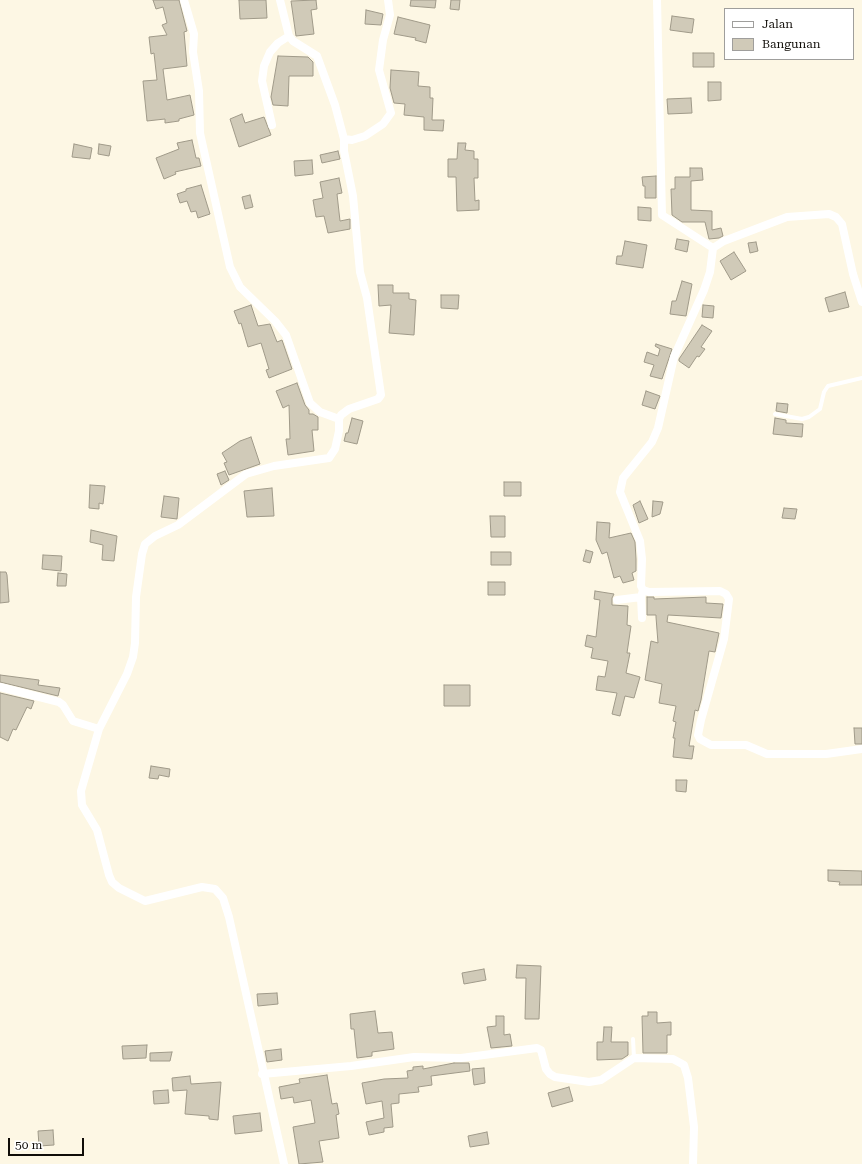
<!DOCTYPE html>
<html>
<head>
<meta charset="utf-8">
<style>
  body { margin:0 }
  #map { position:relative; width:862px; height:1164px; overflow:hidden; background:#fdf7e4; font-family:"Roboto Serif",serif }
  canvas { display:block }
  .legend { position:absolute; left:724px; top:8px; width:130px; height:52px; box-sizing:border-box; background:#fff; border:1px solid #9f9e9c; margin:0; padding:5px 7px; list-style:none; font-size:12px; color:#100d08 }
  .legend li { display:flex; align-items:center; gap:8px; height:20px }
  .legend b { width:20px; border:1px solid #9f9e9c }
  .scale { position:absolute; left:8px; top:1138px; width:76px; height:18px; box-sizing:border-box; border:2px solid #100d08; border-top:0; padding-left:5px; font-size:12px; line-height:14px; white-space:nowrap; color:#100d08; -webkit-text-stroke:3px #fff; paint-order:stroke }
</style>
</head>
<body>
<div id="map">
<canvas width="862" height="1164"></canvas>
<ul class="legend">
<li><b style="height:5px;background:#fff"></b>Jalan</li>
<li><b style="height:11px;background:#d0cab8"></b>Bangunan</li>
</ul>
<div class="scale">50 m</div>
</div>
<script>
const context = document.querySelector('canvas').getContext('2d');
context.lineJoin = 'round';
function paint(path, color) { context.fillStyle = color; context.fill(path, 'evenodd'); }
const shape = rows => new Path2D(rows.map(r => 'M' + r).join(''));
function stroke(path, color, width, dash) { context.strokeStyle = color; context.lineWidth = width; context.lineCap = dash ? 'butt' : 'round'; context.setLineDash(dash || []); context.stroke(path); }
const building = shape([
  [153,0,179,0,187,31,184,32,187,66,163,69,167,100,190,95,194,115,179,119,179,121,165,123,165,119,147,121,143,81,157,80,154,53,151,54,149,37,167,35,162,25,167,23,163,7,156,9,153,0],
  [239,0,266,0,267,18,240,19,239,0],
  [316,0,317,9,311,10,314,34,296,36,291,1,316,0],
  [411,0,436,0,435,8,410,6,411,0],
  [451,0,460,0,459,10,450,9,451,0],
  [366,10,383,14,381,25,365,24,366,10],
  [672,16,694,19,692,33,670,30,672,16],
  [398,17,430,25,426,43,415,40,416,38,394,34,398,17],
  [693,53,714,53,714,67,693,67,693,53],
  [278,56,308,57,313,62,313,76,289,76,288,106,273,105,271,97,278,56],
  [391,70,419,72,418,86,430,87,430,98,433,98,432,120,444,120,443,131,424,130,424,117,404,115,405,104,394,103,390,88,391,70],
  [708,82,721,82,721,100,708,101,708,82],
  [691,98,692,113,668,114,667,99,691,98],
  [242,114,245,123,264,117,271,135,239,147,230,119,242,114],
  [192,140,196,158,199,158,201,166,175,172,176,174,164,179,156,158,179,149,177,143,192,140],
  [458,143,466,143,465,150,474,151,474,159,478,159,478,178,474,178,475,201,479,200,479,210,457,211,456,177,448,177,448,159,457,159,458,143],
  [74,144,92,148,90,159,72,157,74,144],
  [99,144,111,146,109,156,98,154,99,144],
  [338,151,340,159,322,163,320,155,338,151],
  [312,160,313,174,295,176,294,161,312,160],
  [690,168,702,168,703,180,691,181,691,210,712,211,712,230,721,228,723,236,719,238,709,239,705,222,682,222,672,215,671,189,675,189,675,177,690,177,690,168],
  [656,176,656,198,645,198,645,186,643,186,642,177,656,176],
  [339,178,342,193,337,194,340,221,350,219,350,229,328,233,324,216,316,217,313,200,323,198,320,182,339,178],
  [201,185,210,214,198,218,196,211,191,212,187,201,180,203,177,194,186,191,186,189,201,185],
  [250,195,253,207,245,209,242,197,250,195],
  [638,207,651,208,651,221,638,220,638,207],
  [677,239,689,241,687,252,675,249,677,239],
  [625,241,647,245,643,268,616,264,617,256,622,256,625,241],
  [756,242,758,251,750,253,748,243,756,242],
  [734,252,746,271,731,280,720,261,734,252],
  [682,281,692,284,686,316,670,314,672,301,676,301,682,281],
  [378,285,393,285,393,293,409,293,409,299,416,300,414,335,389,333,391,305,379,306,378,285],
  [845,292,849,307,829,312,825,298,845,292],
  [441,295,459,295,458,309,441,308,441,295],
  [251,305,258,326,270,324,277,342,282,340,292,369,269,378,266,370,269,369,261,343,248,347,241,323,239,324,234,311,251,305],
  [703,305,714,306,713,318,702,317,703,305],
  [702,325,712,331,701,347,705,349,699,357,697,356,689,368,679,361,679,359,702,325],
  [656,344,672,349,662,379,650,376,654,365,644,362,647,352,658,356,660,349,655,346,656,344],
  [297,383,305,405,309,410,309,414,313,414,318,417,318,430,312,430,314,451,288,455,286,439,290,439,289,405,283,408,276,391,297,383],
  [646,391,660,396,655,409,642,405,646,391],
  [777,403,788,404,787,413,776,411,777,403],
  [352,418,363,421,357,444,344,441,346,433,348,433,352,418],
  [775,418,786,420,786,423,803,424,802,437,773,434,775,418],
  [251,437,260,464,229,475,224,463,227,462,222,453,240,441,251,437],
  [225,471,229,480,221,485,217,474,225,471],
  [504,482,521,482,521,496,504,496,504,482],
  [90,485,105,486,103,504,99,503,99,509,89,508,90,485],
  [272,488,274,516,247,517,244,491,272,488],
  [164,496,179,498,177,519,161,517,164,496],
  [640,501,648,519,639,523,633,505,640,501],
  [653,501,663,502,660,514,652,517,653,501],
  [784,508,797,509,795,519,782,518,784,508],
  [490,516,505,516,505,537,491,537,490,516],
  [597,522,610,523,609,538,631,533,635,542,636,559,636,571,632,573,634,580,623,583,620,576,614,578,607,552,602,554,596,540,597,522],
  [91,530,117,536,114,561,102,560,103,545,90,542,91,530],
  [586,550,593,552,590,563,583,561,586,550],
  [491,552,511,552,511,565,491,565,491,552],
  [43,555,62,556,61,571,42,569,43,555],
  [0,572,6,572,7,575,9,602,0,603,0,572],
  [58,573,67,574,66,586,57,586,58,573],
  [488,582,505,582,505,595,488,595,488,582],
  [595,591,614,594,612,598,612,605,628,606,627,625,631,626,627,653,630,653,626,673,640,677,634,698,625,696,620,716,612,714,617,693,596,690,598,676,605,677,608,661,591,658,593,648,585,646,587,635,596,637,600,600,594,599,595,591],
  [647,597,654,597,654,599,706,597,706,603,723,604,721,618,668,615,667,622,719,633,715,652,709,651,701,700,698,711,695,710,689,746,694,746,692,759,673,757,675,738,673,738,676,722,673,721,676,706,659,703,662,684,645,680,651,641,658,643,656,617,656,615,647,615,647,597],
  [0,675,39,680,38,685,60,688,58,696,0,682,0,675],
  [444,685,470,685,470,706,444,706,444,685],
  [0,693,34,701,31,709,27,707,16,730,13,729,8,741,0,737,0,693],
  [854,728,862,728,862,744,855,744,854,728],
  [151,766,170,769,169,777,159,775,158,779,149,778,151,766],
  [676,780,687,780,686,792,676,791,676,780],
  [828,870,862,871,862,885,839,885,840,882,828,881,828,870],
  [517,965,541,966,539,1019,525,1019,526,978,516,978,517,965],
  [484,969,486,980,464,984,462,973,484,969],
  [277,993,278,1004,258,1006,257,994,277,993],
  [375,1011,378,1033,392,1032,394,1049,372,1052,372,1056,357,1058,354,1029,351,1029,350,1014,375,1011],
  [648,1012,657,1012,657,1023,671,1022,671,1035,667,1035,667,1053,643,1053,642,1016,648,1016,648,1012],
  [496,1016,504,1016,504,1035,510,1034,512,1046,491,1048,487,1027,496,1026,496,1016],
  [604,1027,612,1027,611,1042,628,1042,628,1055,622,1059,597,1060,597,1042,603,1042,604,1027],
  [147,1045,146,1058,123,1059,122,1046,147,1045],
  [281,1049,282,1060,267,1062,265,1051,281,1049],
  [172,1052,170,1061,150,1061,150,1053,172,1052],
  [454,1063,469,1063,470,1071,431,1076,432,1085,418,1087,419,1092,399,1094,399,1103,391,1104,393,1127,384,1128,384,1132,369,1135,366,1122,384,1118,382,1101,366,1104,362,1083,384,1079,408,1078,407,1071,413,1070,413,1067,423,1066,423,1069,454,1063],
  [484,1068,485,1083,474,1085,472,1069,484,1068],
  [327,1075,332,1104,337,1103,339,1114,336,1115,339,1138,319,1141,323,1162,299,1164,293,1127,315,1123,311,1100,294,1103,293,1097,281,1099,279,1087,300,1083,299,1079,327,1075],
  [190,1076,191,1084,221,1082,218,1120,209,1119,209,1116,185,1114,187,1090,173,1091,172,1078,190,1076],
  [569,1087,573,1101,552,1107,548,1093,569,1087],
  [168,1090,169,1103,154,1104,153,1091,168,1090],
  [260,1113,262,1131,235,1134,233,1116,260,1113],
  [53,1130,54,1145,39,1146,38,1131,53,1130],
  [487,1132,489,1144,470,1147,468,1136,487,1132]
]);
const lane = shape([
  [775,414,802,419,809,417,820,409,824,392,828,386,862,378],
  [633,1039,634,1058]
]);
const street = shape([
  [184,0,194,34,193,52,199,91,200,133,230,267,240,287,275,321,286,335,310,403,320,412,339,419],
  [280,0,289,36,293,41,317,56,335,105,344,139,344,151,353,196,360,272,367,298,381,395,378,399,349,409,341,415,339,419,339,431,335,449,329,458,274,466,246,474,178,525,155,536,145,544,142,554,136,597,135,643,133,657,127,674,99,729,81,791,82,805,97,830,109,875,112,882,119,888,145,901,202,887,215,889,223,898,229,917,284,1164],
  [657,0,662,215,713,248],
  [272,125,262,81,264,66,270,52,278,43,289,36],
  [344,139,352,140,365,136,383,124,391,113,379,70,383,40,390,15,388,0],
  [862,302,853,274,842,224,836,217,829,214,787,217,724,241,713,248,710,272,704,290,674,357,658,428,652,442,623,478,620,492,640,541,642,559,641,586,643,590,649,592,720,591,726,594,729,599,724,639,701,720,698,735,700,739,711,745,746,745,767,754,826,754,862,749],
  [617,600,641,597],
  [642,618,641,597,643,590],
  [0,687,59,702,63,705,73,721,99,729],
  [262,1074,351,1066,414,1057,461,1058,537,1048,541,1050,546,1069,550,1074,555,1077,589,1082,601,1080,634,1058,673,1059,684,1065,688,1078,694,1127,693,1164]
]);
paint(building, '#d0cab8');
stroke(building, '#a09a89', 1);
stroke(lane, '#fff', 4);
stroke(street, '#fff', 8);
</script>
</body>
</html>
